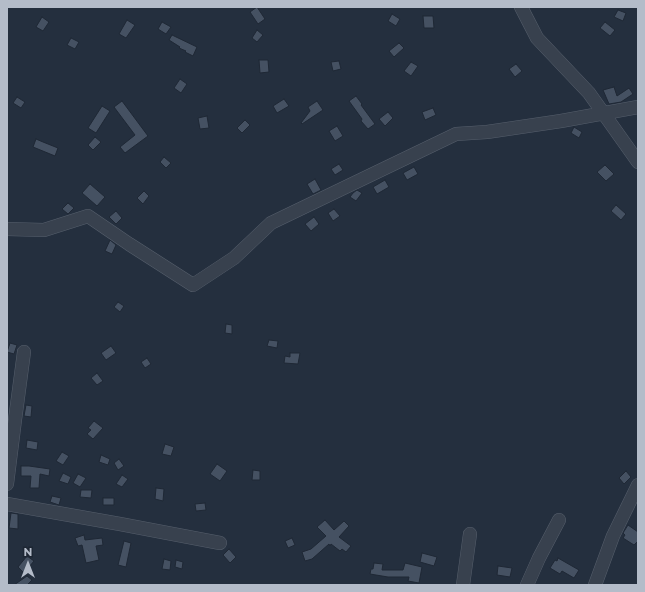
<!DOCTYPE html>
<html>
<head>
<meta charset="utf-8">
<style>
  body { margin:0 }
  #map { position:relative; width:645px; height:592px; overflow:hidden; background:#242f3e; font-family:Montserrat,sans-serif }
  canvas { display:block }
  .frame { position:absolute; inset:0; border:8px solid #b4bcc9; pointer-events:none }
  .north { position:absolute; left:8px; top:544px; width:40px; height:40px; -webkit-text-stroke:3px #1d2633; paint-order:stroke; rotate:0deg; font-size:11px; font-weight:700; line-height:16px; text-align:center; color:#b4bcc9 }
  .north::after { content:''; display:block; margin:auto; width:14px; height:18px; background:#b4bcc9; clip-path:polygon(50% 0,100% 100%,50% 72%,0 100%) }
</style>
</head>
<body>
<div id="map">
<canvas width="645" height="592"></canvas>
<div class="frame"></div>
<div class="north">N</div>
</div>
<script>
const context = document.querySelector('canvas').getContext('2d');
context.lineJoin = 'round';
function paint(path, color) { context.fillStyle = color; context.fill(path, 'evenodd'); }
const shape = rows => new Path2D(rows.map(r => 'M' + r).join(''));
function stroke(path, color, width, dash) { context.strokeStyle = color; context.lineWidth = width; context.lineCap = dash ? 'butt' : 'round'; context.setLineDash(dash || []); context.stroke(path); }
const building = shape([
  [257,7,265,19,258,24,250,12,257,7],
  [618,10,626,13,623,21,614,17,618,10],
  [392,14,400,19,396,26,388,21,392,14],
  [423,16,433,16,434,28,424,28,423,16],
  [42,17,49,22,43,31,36,27,42,17],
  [127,20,135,25,126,38,119,34,127,20],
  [162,22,171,27,166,34,158,29,162,22],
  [605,22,615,30,610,36,600,28,605,22],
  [257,30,263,35,257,42,252,38,257,30],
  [172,35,197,47,193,56,185,52,186,51,179,48,180,47,169,40,172,35],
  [71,38,79,42,75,49,67,45,71,38],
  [399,43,404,48,394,57,389,51,399,43],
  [259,60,268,60,269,72,260,73,259,60],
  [339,61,341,69,333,71,331,62,339,61],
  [411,62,418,66,411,76,404,71,411,62],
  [516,64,522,71,515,77,509,69,516,64],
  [180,79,187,84,181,93,174,88,180,79],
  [614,87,617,96,629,88,633,94,621,102,609,104,603,90,614,87],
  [356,96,362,104,361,105,375,124,368,129,361,121,362,119,349,101,356,96],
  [17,97,25,102,21,108,13,103,17,97],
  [284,99,289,106,277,113,273,106,284,99],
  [122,101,148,136,125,153,120,147,135,135,114,107,122,101],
  [317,101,323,110,302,124,301,123,310,111,308,107,317,101],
  [102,106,110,111,96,133,88,128,102,106],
  [433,108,436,115,425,120,422,112,433,108],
  [388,112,393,118,385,126,379,119,388,112],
  [207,116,209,128,200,129,198,118,207,116],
  [245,120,250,125,242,133,237,128,245,120],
  [337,126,343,136,335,141,329,131,337,126],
  [574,127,582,132,579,138,571,133,574,127],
  [95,137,101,142,93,150,88,145,95,137],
  [36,139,43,142,58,148,55,156,33,147,36,139],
  [164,157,171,163,166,168,160,162,164,157],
  [339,164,343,170,335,175,331,169,339,164],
  [605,165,614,174,606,181,597,172,605,165],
  [414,167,418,174,407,180,403,173,414,167],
  [315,179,321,190,313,194,307,184,315,179],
  [385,180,389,187,377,194,373,187,385,180],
  [90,184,105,197,97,206,82,193,90,184],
  [357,190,362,193,356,201,350,197,353,193,357,190],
  [144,191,149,196,143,204,137,198,144,191],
  [68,203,74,208,68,214,62,209,68,203],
  [616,205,626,214,621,220,611,211,616,205],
  [334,209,340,216,333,221,328,213,334,209],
  [116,211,122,218,116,224,109,217,116,211],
  [314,217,319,224,311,231,305,224,314,217],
  [110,240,116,245,112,254,105,251,110,240],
  [118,302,124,306,120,312,114,307,118,302],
  [226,324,232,325,232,334,225,333,226,324],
  [269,340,278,341,277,348,267,346,269,340],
  [10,343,17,345,14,354,7,352,10,343],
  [111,346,116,353,106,360,101,353,111,346],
  [290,353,300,353,298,364,284,363,285,356,290,357,290,353],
  [147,358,151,364,145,368,141,362,147,358],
  [97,373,103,381,97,385,91,378,97,373],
  [26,405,32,406,31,417,24,416,26,405],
  [94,421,103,428,93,439,87,434,91,430,88,428,94,421],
  [27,440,38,442,37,450,26,448,27,440],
  [165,444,174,447,171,456,162,454,165,444],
  [62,452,69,456,63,465,56,461,62,452],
  [101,455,110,459,108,465,99,462,101,455],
  [119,459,124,466,118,470,114,463,119,459],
  [217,464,227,471,220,481,210,474,217,464],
  [21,466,29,466,50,469,49,476,40,474,39,488,30,488,31,476,21,476,21,466],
  [253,470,260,471,260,480,252,480,253,470],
  [626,471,631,477,624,484,619,478,626,471],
  [63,473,71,477,68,484,59,481,63,473],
  [78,474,86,478,80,487,73,483,78,474],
  [122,475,128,479,122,487,116,484,122,475],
  [156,488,164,489,163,501,155,499,156,488],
  [81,490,92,490,91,498,80,497,81,490],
  [52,496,61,498,59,505,50,502,52,496],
  [103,498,114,498,114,505,103,505,103,498],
  [205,503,206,510,196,511,195,504,205,503],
  [11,513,18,514,18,529,9,528,11,513],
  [325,520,334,530,344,521,349,526,339,537,351,546,346,552,342,549,340,551,331,544,330,546,329,544,312,559,305,561,302,552,311,549,326,536,317,527,325,520],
  [628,525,638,532,638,541,634,545,623,538,625,535,623,533,628,525],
  [84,535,85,540,102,538,103,545,96,546,99,560,86,563,82,545,78,546,75,538,84,535],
  [292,538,295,545,288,548,285,541,292,538],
  [124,541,131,543,126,567,118,565,124,541],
  [229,549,236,557,230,563,223,555,229,549],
  [422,553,437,557,434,566,420,562,422,553],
  [27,556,34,561,24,573,18,567,27,556],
  [558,558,579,570,574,578,562,571,560,574,550,568,555,560,557,561,558,558],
  [164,559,171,561,170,570,162,569,164,559],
  [176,560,183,562,182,569,175,567,176,560],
  [374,563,383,564,382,570,403,570,405,563,422,567,419,583,408,581,409,577,388,577,370,574,371,569,373,569,374,563],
  [498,566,512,568,510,577,497,575,498,566],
  [27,576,32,580,27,585,14,585,27,576]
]);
const minor = shape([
  [521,7,537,38,589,93,638,162],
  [7,229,44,230,88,216,129,244,193,285,234,258,271,223,456,134,487,132,561,121,638,107],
  [7,484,15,420,24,352],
  [7,504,120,524,220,543],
  [463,585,470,534],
  [527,585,539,558,559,520],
  [595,585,613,536,638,485]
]);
paint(building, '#455162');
stroke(building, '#1f2835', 1);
stroke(minor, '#565f6c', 14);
stroke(minor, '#38414e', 13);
</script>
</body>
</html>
